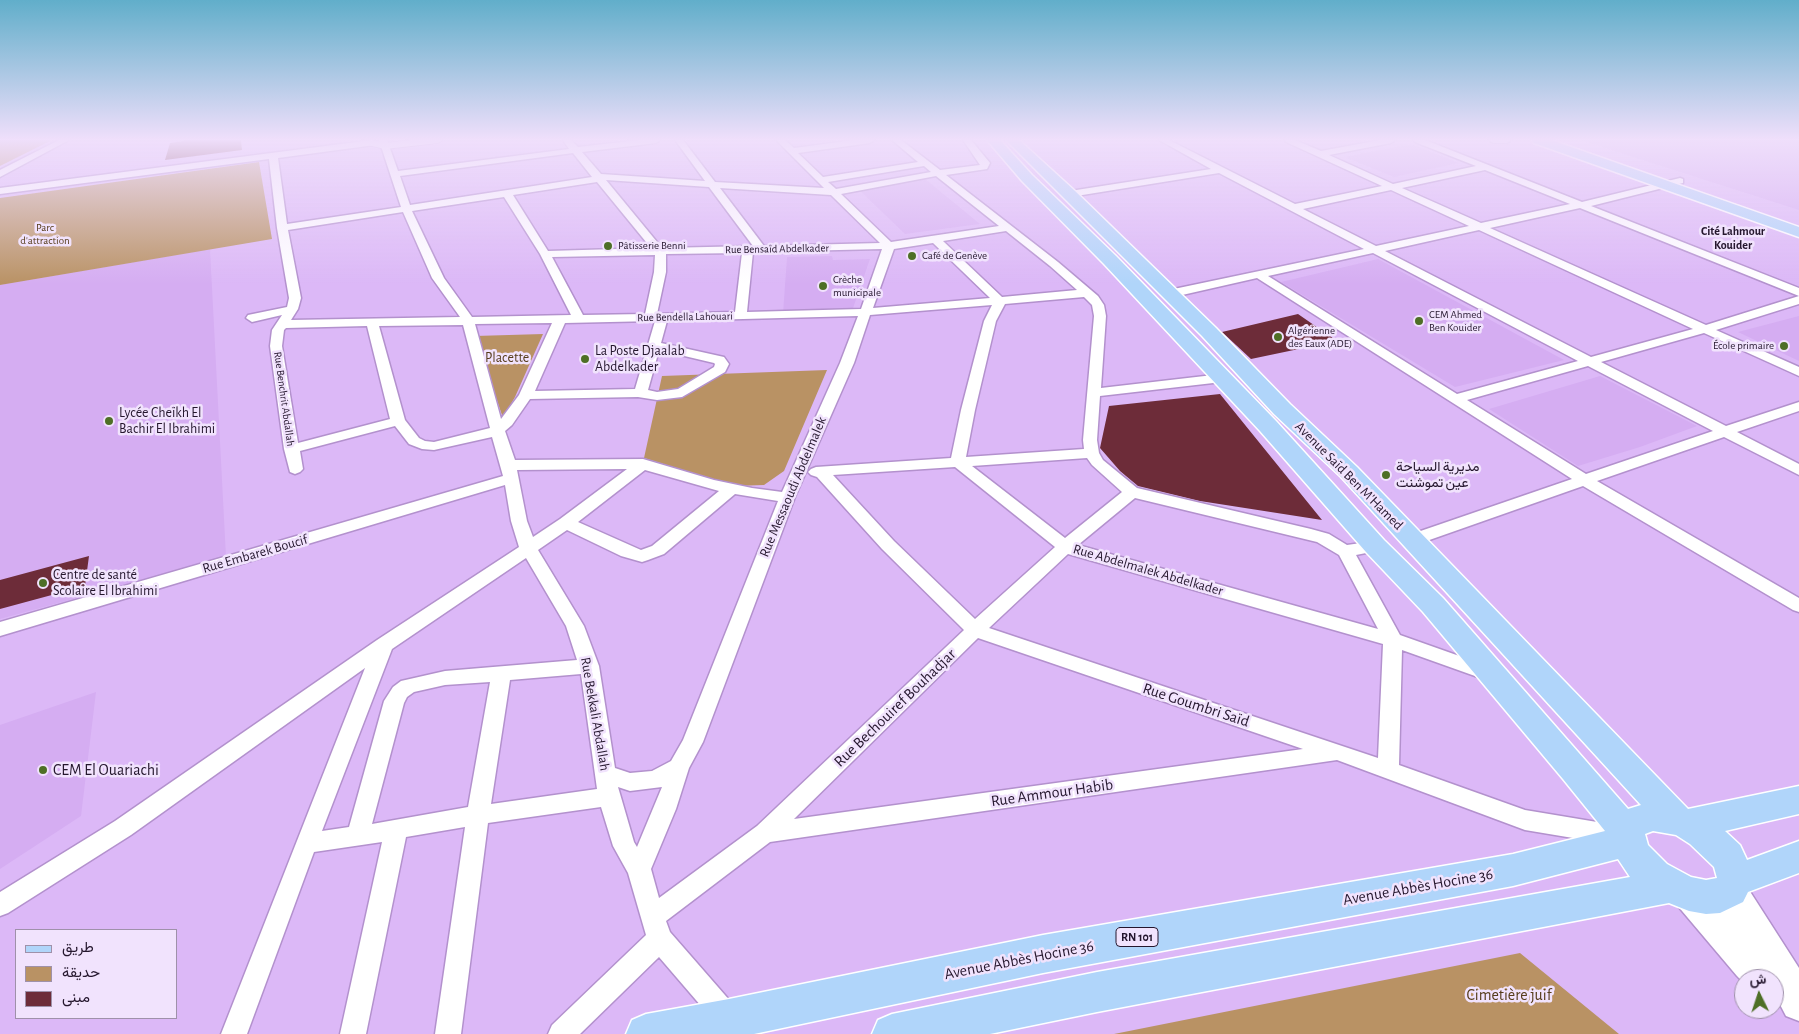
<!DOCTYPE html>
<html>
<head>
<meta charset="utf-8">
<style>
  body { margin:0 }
  #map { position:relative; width:1799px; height:1034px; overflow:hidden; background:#dcb8f7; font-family:"Alegreya Sans",Vazirmatn,sans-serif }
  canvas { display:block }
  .legend { position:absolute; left:15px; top:929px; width:162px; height:90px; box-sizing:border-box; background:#f1e3fd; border:1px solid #9f91aa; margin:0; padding:6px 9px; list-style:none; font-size:15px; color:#25172e }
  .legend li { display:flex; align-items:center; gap:10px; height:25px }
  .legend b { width:25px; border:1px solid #9f91aa }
  .north { position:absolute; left:1734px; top:969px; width:50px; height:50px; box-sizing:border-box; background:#f1e3fd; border:1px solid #9f91aa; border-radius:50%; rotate:356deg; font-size:14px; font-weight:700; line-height:20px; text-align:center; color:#25172e }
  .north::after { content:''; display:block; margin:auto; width:18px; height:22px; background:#4e6f26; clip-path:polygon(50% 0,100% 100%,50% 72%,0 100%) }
</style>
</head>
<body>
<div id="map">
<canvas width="1799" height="1034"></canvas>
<ul class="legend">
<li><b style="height:6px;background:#b0d5fa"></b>طريق</li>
<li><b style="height:14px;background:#b99264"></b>حديقة</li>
<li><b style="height:14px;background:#6d2c39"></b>مبنى</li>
</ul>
<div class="north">ش</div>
</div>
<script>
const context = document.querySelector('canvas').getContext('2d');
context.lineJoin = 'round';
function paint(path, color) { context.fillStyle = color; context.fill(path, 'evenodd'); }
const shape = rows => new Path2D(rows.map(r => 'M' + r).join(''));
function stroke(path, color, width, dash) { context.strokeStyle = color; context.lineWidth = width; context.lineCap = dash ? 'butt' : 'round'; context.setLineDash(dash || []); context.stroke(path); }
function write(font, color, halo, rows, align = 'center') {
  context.font = font + ' "Alegreya Sans",Vazirmatn,sans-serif'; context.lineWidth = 5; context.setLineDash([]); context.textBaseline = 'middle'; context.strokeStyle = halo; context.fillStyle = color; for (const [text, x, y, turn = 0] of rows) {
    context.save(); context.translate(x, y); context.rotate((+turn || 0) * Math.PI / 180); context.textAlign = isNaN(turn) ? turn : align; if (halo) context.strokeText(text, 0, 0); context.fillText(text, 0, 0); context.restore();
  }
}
const built = shape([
  [1580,140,1799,140,1799,210],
  [1411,144,1459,163,1394,177,1344,157],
  [924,178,980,224,905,234,858,189],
  [210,249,226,557,0,619,0,285],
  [832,256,833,260,870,259,852,311,783,314,787,257],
  [1378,259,1564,360,1455,387,1281,282],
  [1799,316,1799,361,1738,332],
  [1600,376,1697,426,1640,447,1578,466,1489,409],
  [96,692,81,816,0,869,0,725]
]);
const green = shape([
  [0,140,52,140,0,166],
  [259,162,272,239,0,285,0,198],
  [543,334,515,397,503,418,475,336],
  [827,370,784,471,764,485,734,486,644,458,662,376],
  [1520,953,1619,1034,1114,1034]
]);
const building = shape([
  [184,140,241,140,242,150,165,160,170,143,183,141],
  [1298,314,1337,341,1251,359,1222,332],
  [1220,394,1322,520,1200,501,1138,486,1120,471,1100,448,1109,406],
  [89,556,85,586,0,609,0,580]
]);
const minor = shape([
  [59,140,69,140,0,177,0,170,59,140],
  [372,140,376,143,375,145,278,158,287,224,401,207,379,140,387,140,398,171,569,149,563,140,571,140,578,147,639,140,660,140,656,143,582,152,601,174,705,181,675,140,683,140,715,182,824,188,776,140,785,140,794,148,854,140,874,140,870,143,798,153,823,177,918,162,892,140,901,140,940,170,980,165,963,140,971,140,990,163,987,169,946,175,1058,262,1098,296,1104,305,1106,316,1101,388,1222,374,1229,378,1222,382,1100,396,1097,440,1099,453,1103,460,1137,488,1311,529,1329,534,1347,545,1375,541,1381,542,1383,546,1381,550,1356,555,1400,635,1496,669,1499,674,1496,679,1489,681,1402,650,1399,765,1525,810,1621,826,1629,829,1632,836,1629,843,1621,846,1525,830,1337,760,770,842,666,921,670,932,738,1010,742,1019,738,1028,729,1032,720,1028,659,957,580,1034,548,1034,552,1025,646,935,628,873,613,846,601,807,488,823,461,1034,435,1034,465,827,406,837,366,1034,340,1034,382,842,314,852,247,1034,221,1034,365,668,131,835,8,913,0,916,0,892,115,821,377,640,519,547,511,521,505,485,0,636,0,622,503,476,492,437,434,450,422,449,409,444,395,426,300,451,303,469,300,472,295,474,290,472,284,449,270,346,272,330,282,315,252,322,246,318,248,315,287,307,289,298,277,228,269,159,0,194,0,188,372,140],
  [573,153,592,177,410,205,400,176,573,153],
  [924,166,931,172,836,189,828,182,924,166],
  [936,176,999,226,891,242,841,194,936,176],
  [606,180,709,187,753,246,662,248,606,180],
  [597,182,651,248,548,251,513,195,597,182],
  [720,188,831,195,880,243,764,246,720,188],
  [504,197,540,254,571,315,472,317,444,278,412,211,504,197],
  [403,212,432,278,460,317,291,320,298,309,301,298,288,230,403,212],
  [1006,231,1050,266,1077,290,1002,297,943,241,1006,231],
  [933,243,990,298,873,308,894,249,933,243],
  [882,249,861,309,747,312,753,252,882,249],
  [742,253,735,312,657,314,666,272,666,254,742,253],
  [655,255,654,272,645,314,583,315,552,257,655,255],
  [1084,297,1092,305,1094,316,1083,440,1084,449,966,457,975,410,996,321,1005,304,1084,297],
  [992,305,984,321,961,410,951,458,816,467,811,469,808,472,811,475,817,477,882,549,964,630,757,826,659,898,651,869,676,809,689,768,703,742,795,497,854,363,870,315,992,305],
  [858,316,840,363,782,492,752,488,714,480,643,459,515,460,505,431,512,425,530,399,638,397,657,400,682,397,725,372,729,364,724,357,661,343,667,321,858,316],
  [655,321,635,389,535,391,565,323,655,321],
  [552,323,519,395,501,419,475,324,552,323],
  [463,325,490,428,434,442,425,441,419,438,405,420,379,326,463,325],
  [367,326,390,419,298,443,282,346,284,330,286,328,367,326],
  [659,350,714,363,715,364,714,367,678,389,657,392,648,390,659,350],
  [1087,458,1092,465,1122,492,1065,538,972,466,1087,458],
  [955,467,1055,547,975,619,894,541,833,475,955,467],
  [627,469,560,519,533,537,527,521,517,470,627,469],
  [645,470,719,491,652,546,641,550,578,522,645,470],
  [735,494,778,501,683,740,671,761,652,771,630,773,615,768,599,666,584,626,538,550,567,530,621,556,642,562,648,560,664,554,735,494],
  [1135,498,1317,542,1339,555,1378,629,1078,545,1135,498],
  [1068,554,1383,644,1378,758,989,628,1068,554],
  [526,558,566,626,577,660,445,671,401,681,393,687,384,701,349,827,322,831,392,649,526,558],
  [978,638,1303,749,794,819,978,638],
  [581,674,597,789,491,804,510,680,581,674],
  [490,682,468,807,372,824,404,703,407,697,414,692,445,685,490,682],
  [618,787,630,791,662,787,637,847,634,842,618,787],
  [1159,140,1169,140,1295,204,1382,186,1286,142,1285,140,1295,140,1321,151,1380,140,1395,140,1391,143,1329,155,1393,184,1476,166,1415,142,1414,140,1425,140,1582,202,1680,178,1683,179,1683,183,1591,206,1799,288,1799,296,1580,208,1490,228,1706,325,1799,296,1799,304,1716,330,1799,367,1799,376,1704,333,1601,362,1726,426,1799,402,1799,411,1737,432,1799,464,1799,475,1724,437,1597,481,1799,598,1799,612,1793,610,1583,486,1418,544,1412,545,1406,544,1404,540,1406,536,1572,479,1257,278,1169,298,1165,297,1163,294,1169,290,1364,249,1219,173,1070,197,1065,194,1070,191,1211,169,1159,140],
  [1485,170,1570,204,1481,223,1402,188,1485,170],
  [1391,190,1469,226,1376,246,1303,209,1391,190],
  [1479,230,1693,329,1591,357,1385,251,1479,230],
  [1373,253,1578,361,1457,394,1268,276,1373,253],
  [1588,366,1713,431,1586,474,1467,400,1588,366],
  [1489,140,1511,140,1507,143,1493,143,1489,140]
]);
const tertiary = shape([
  [372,140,385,143,413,140,443,140,438,143,385,149,368,145,367,143,368,141,372,140]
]);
const secondary = shape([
  [1730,875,1742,879,1799,968,1799,1021,1786,1016,1774,993,1774,979,1744,979,1744,983,1737,976,1677,905,1673,894,1677,883,1689,879,1701,883,1724,910,1714,890,1718,879,1730,875]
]);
const primary = shape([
  [987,140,1000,140,1032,175,1116,256,1276,421,1384,540,1443,598,1628,809,1641,805,1341,477,1274,414,1202,336,1006,140,1019,140,1075,191,1216,328,1290,404,1357,467,1688,809,1799,786,1799,814,1725,831,1740,845,1747,860,1799,841,1799,873,1748,892,1743,902,1720,913,1706,914,1689,911,1669,903,1097,1012,990,1034,872,1034,878,1020,892,1014,1097,972,1630,877,1618,859,1513,886,1043,973,754,1034,626,1034,632,1020,646,1014,729,999,1043,935,1513,854,1605,831,1563,779,1423,612,1366,552,1260,431,1104,264,1022,181,987,140],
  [1653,831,1676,835,1690,844,1714,867,1717,878,1706,880,1691,877,1667,864,1648,845,1645,834,1653,831],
  [1532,140,1551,140,1799,227,1799,237,1534,143,1532,140]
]);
const markers = [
  [608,246,5,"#4e6f26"],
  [912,256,5,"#4e6f26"],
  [823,286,5,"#4e6f26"],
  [1419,321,5,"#4e6f26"],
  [1278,337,5,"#4e6f26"],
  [1784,346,5,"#4e6f26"],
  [585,359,5,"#4e6f26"],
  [109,421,5,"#4e6f26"],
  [1386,475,5,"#4e6f26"],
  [43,583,5,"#4e6f26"],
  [43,770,5,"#4e6f26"]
];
const farParknames = [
  ["Parc",45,228],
  ["d'attraction",45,241]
];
const farPoinames = [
  ["Pâtisserie Benni",618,246],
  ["Café de Genève",922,256],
  ["Crèche",833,280],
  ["municipale",833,293],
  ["CEM Ahmed",1429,315],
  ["Ben Kouider",1429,328],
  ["Algérienne",1288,331],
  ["des Eaux (ADE)",1288,344],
  ["École primaire",1774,346,"right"]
];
const farStreetnames = [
  ["Rue Bensaïd Abdelkader",777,249,-1],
  ["Rue Bendella Lahouari",685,317,-1],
  ["Rue Benchrit Abdallah",284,399,82]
];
const farNeighbourhoodnames = [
  ["Cité Lahmour",1733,231],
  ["Kouider",1733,245]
];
const shields = [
  [1137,937,42]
];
const shieldNames = [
  ["RN 101",1137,937]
];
const poiNames = [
  ["La Poste Djaalab",595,351],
  ["Abdelkader",595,367],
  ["Lycée Cheïkh El",119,413],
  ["Bachir El Ibrahimi",119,429],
  ["مديرية السياحة",1396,467],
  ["عين تموشنت",1396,483],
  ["Centre de santé",53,575],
  ["Scolaire El Ibrahimi",53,591]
];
const parkNames = [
  ["Placette",507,358]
];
const streetNames = [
  ["Avenue Saïd Ben M'Hamed",1349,476,45],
  ["Rue Messaoudi Abdelmalek",793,487,-67],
  ["Rue Embarek Boucif",255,554,-16],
  ["Rue Abdelmalek Abdelkader",1148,570,16],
  ["Rue Bekkali Abdallah",595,714,80]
];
const nearStreetnames = [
  ["Rue Goumbri Saïd",1196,705,18],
  ["Rue Bechouiref Bouhadjar",895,708,-44],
  ["Rue Ammour Habib",1052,793,-8],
  ["Avenue Abbès Hocine 36",1418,887,-10],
  ["Avenue Abbès Hocine 36",1019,960,-11]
];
const nearPoinames = [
  ["CEM El Ouariachi",53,770]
];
const nearParknames = [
  ["Cimetière juif",1509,995]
];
paint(built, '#d5adf2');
paint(green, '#b99264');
paint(building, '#6d2c39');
stroke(minor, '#b391cd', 3);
stroke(tertiary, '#b391cd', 2);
stroke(secondary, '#b391cd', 3);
stroke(primary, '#fff', 3);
paint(minor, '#fff');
paint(tertiary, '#fff');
paint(secondary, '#fff');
paint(primary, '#b0d5fa');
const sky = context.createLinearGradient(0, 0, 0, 284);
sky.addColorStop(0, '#61aeca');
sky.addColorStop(0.49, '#efdffb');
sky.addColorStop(1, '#efdffb00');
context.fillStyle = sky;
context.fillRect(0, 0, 1799, 284);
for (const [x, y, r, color] of markers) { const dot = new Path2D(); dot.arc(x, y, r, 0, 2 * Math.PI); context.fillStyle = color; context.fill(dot); stroke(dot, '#f1e3fd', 2); }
write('11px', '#563c1b', '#f1e3fd', farParknames);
write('11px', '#25172e', '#f1e3fd', farPoinames, 'left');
write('11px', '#25172e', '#f1e3fd', farStreetnames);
write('bold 12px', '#25172e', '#f1e3fd', farNeighbourhoodnames);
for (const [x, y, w] of shields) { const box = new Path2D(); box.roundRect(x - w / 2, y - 9.5, w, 19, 4); context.fillStyle = '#f1e3fd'; context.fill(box); stroke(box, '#25172e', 1); }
write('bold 12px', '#25172e', null, shieldNames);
write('14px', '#25172e', '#f1e3fd', poiNames, 'left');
write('14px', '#563c1b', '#f1e3fd', parkNames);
write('14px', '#25172e', '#f1e3fd', streetNames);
write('16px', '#25172e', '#f1e3fd', nearStreetnames);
write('16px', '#25172e', '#f1e3fd', nearPoinames, 'left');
write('16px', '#563c1b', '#f1e3fd', nearParknames);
</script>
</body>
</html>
